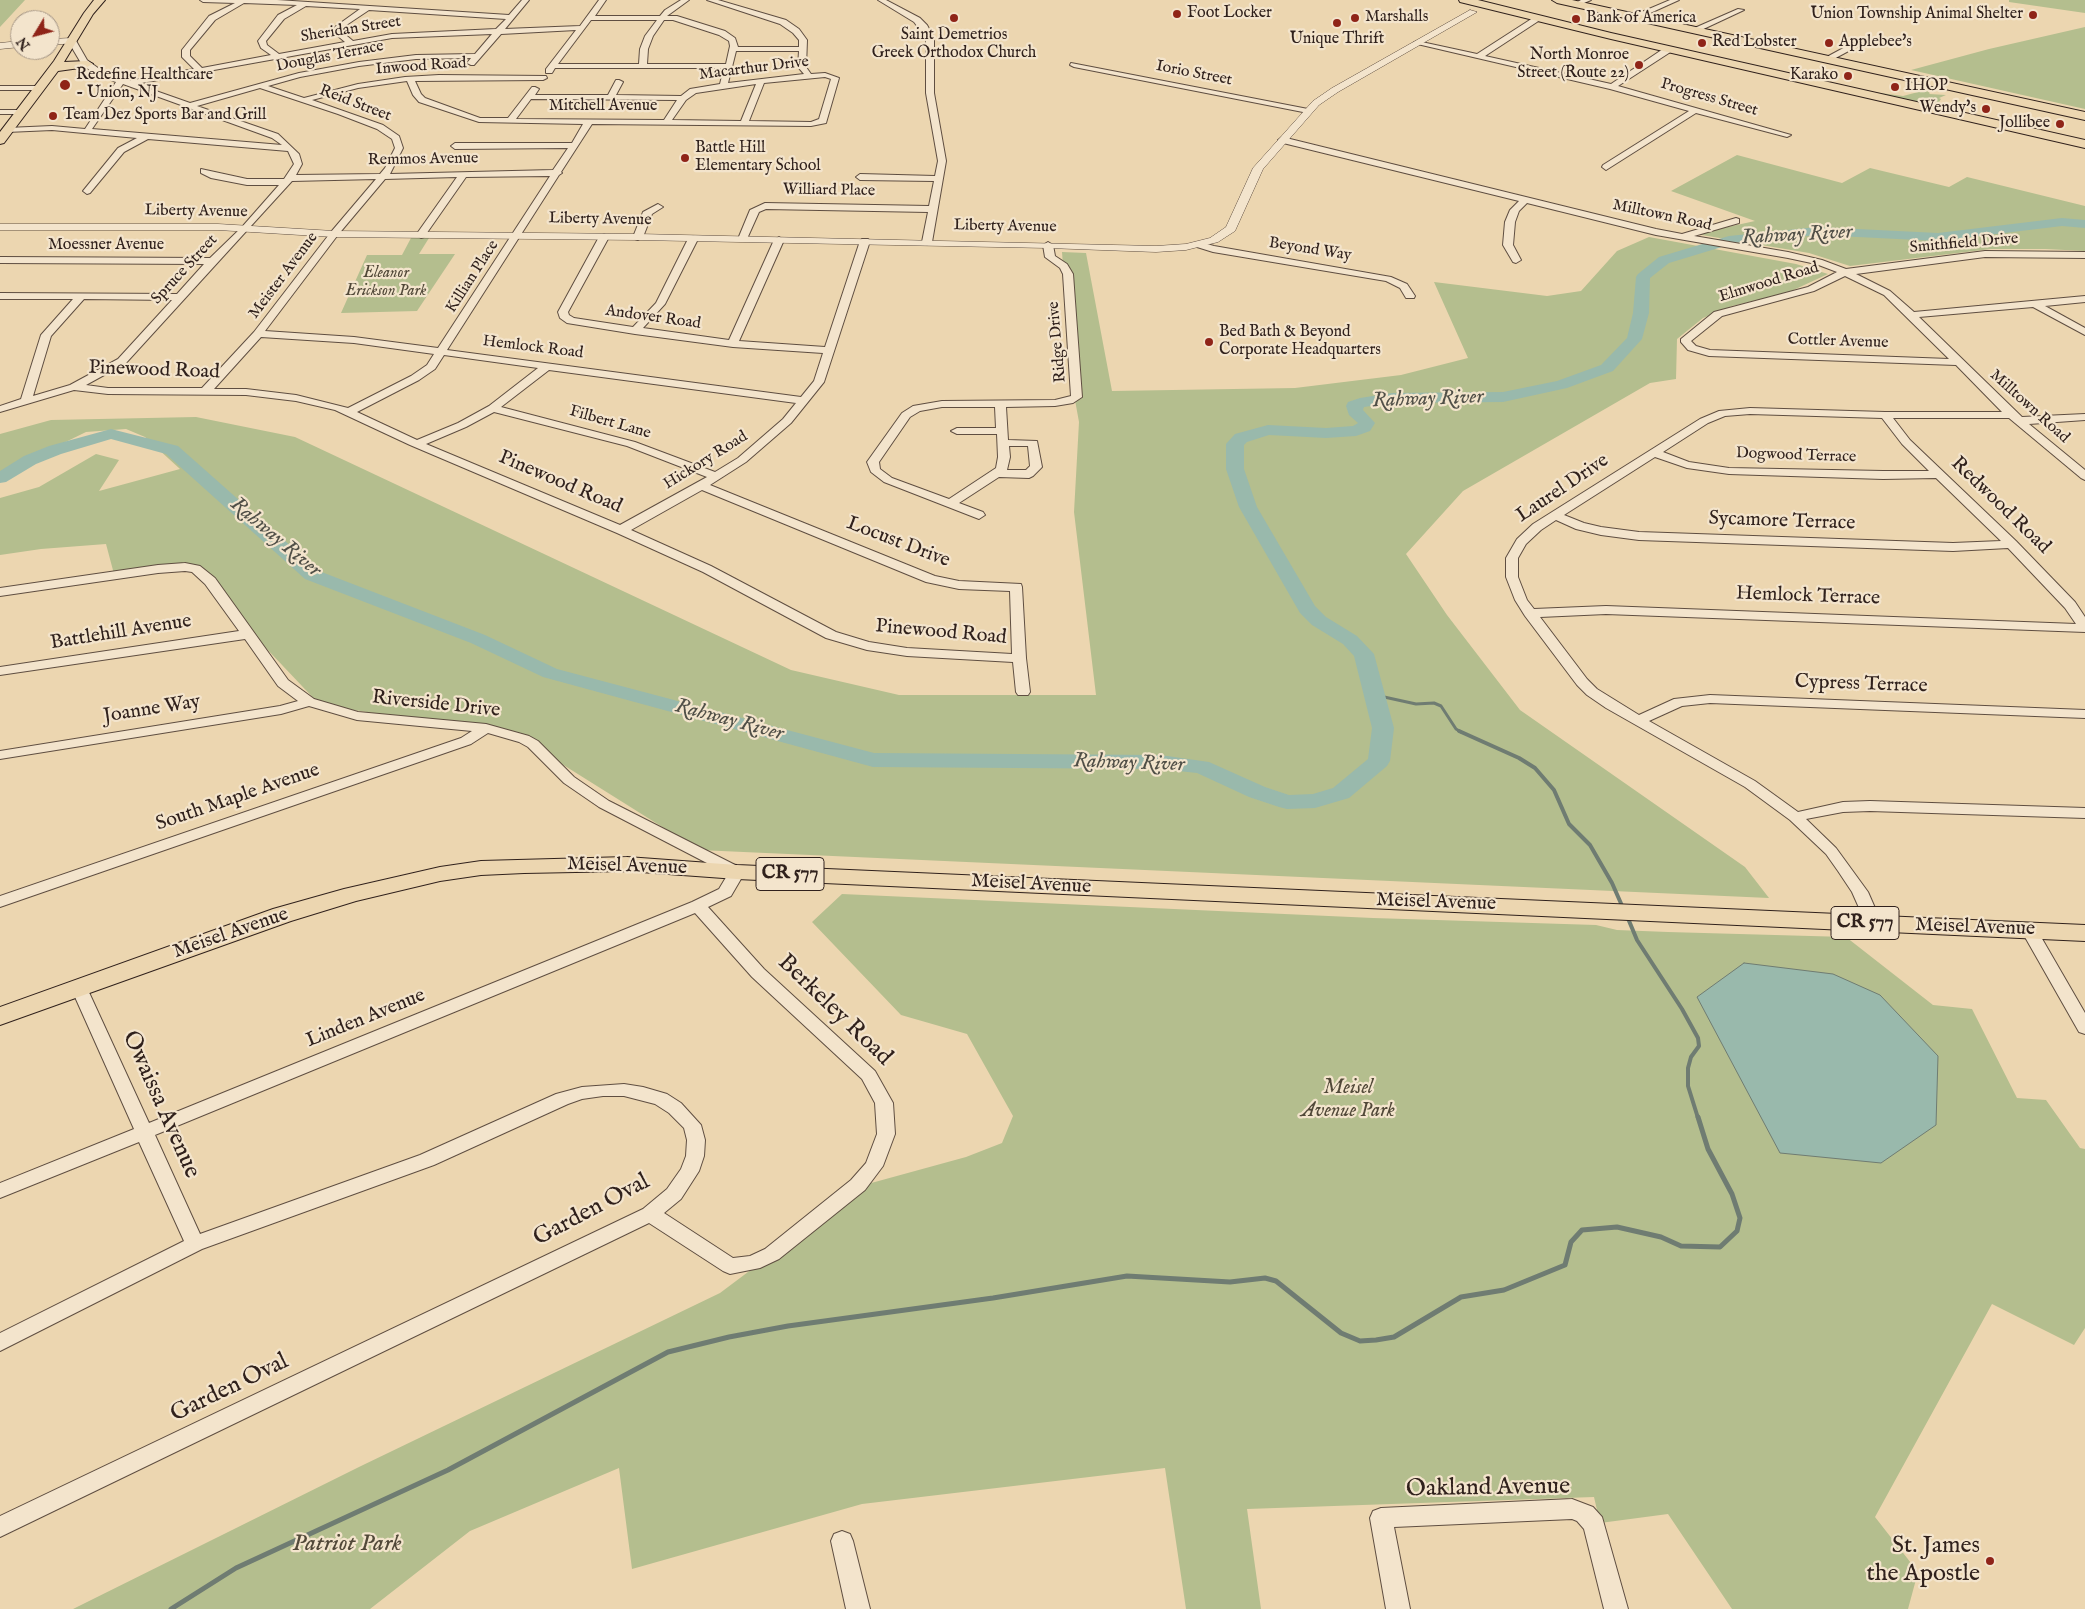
<!DOCTYPE html>
<html>
<head>
<meta charset="utf-8">
<style>
  body { margin:0 }
  #map { position:relative; width:2085px; height:1609px; overflow:hidden; background:#ecd6b0; font-family:"IM FELL English",serif }
  canvas { display:block }
  .north { position:absolute; left:10px; top:10px; width:50px; height:50px; box-sizing:border-box; background:#f3e4cc; border:1px solid #a59686; border-radius:50%; rotate:233deg; font-size:14px; font-weight:700; line-height:20px; text-align:center; color:#30211c }
  .north::after { content:''; display:block; margin:auto; width:18px; height:22px; background:#8f2418; clip-path:polygon(50% 0,100% 100%,50% 72%,0 100%) }
</style>
</head>
<body>
<div id="map">
<canvas width="2085" height="1609"></canvas>
<div class="north">N</div>
</div>
<script>
const context = document.querySelector('canvas').getContext('2d');
context.lineJoin = 'round';
function paint(path, color) { context.fillStyle = color; context.fill(path, 'evenodd'); }
const shape = rows => new Path2D(rows.map(r => 'M' + r).join(''));
function stroke(path, color, width, dash) { context.strokeStyle = color; context.lineWidth = width; context.lineCap = dash ? 'butt' : 'round'; context.setLineDash(dash || []); context.stroke(path); }
function write(font, color, halo, rows, align = 'center') {
  context.font = font + ' "IM FELL English",serif'; context.lineWidth = 4.5; context.setLineDash([]); context.textBaseline = 'middle'; context.strokeStyle = halo; context.fillStyle = color; for (const [text, x, y, turn = 0] of rows) {
    context.save(); context.translate(x, y); context.rotate((+turn || 0) * Math.PI / 180); context.textAlign = isNaN(turn) ? turn : align; if (halo) context.strokeText(text, 0, 0); context.fillText(text, 0, 0); context.restore();
  }
}
const green = shape([
  [0,0,25,0,0,27],
  [2009,0,2085,0,2085,13,2009,2],
  [2085,27,2085,109,1911,70,1989,49],
  [1900,79,1931,85,1924,89,1930,93,1929,94,1946,95,1939,98,1941,99,1939,102,1944,109,1873,92,1903,96,1922,91,1920,85],
  [1737,155,1842,183,1870,168,1949,187,1967,177,2085,206,2085,251,2045,249,1991,249,1850,266,1809,253,1696,234,1755,221,1671,191],
  [1649,237,1796,264,1828,274,1787,293,1732,306,1703,318,1677,339,1676,379,1650,383,1463,491,1406,554,1447,615,1520,710,1745,867,1769,898,699,850,514,734,320,705,245,626,197,567,114,574,106,544,41,549,0,555,0,498,39,487,96,454,119,460,99,491,180,469,145,437,126,429,86,432,0,474,0,434,51,420,196,417,295,437,791,670,899,695,1096,695,1074,512,1079,422,1071,378,1062,252,1086,253,1112,391,1295,388,1401,375,1468,358,1434,282,1547,296,1581,291,1617,251],
  [411,238,429,238,419,254,455,254,417,311,341,313,367,255,402,255],
  [842,894,1373,918,1596,925,1617,930,1668,932,1846,937,1933,1005,1972,1009,2017,1098,2046,1100,2080,1148,2085,1149,2085,1328,2074,1345,1992,1304,1875,1517,1918,1572,1908,1609,1732,1609,1668,1514,1600,1523,1594,1497,1247,1509,1261,1609,1186,1609,1165,1468,862,1504,632,1569,619,1468,470,1531,370,1609,73,1609,361,1466,720,1293,864,1185,966,1157,1002,1143,1013,1116,967,1034,901,1015,812,922]
]);
const water = shape([
  [1744,963,1833,974,1880,995,1938,1056,1936,1125,1881,1163,1780,1153,1697,997,1744,963]
]);
const streamFar2 = shape([
  [1375,695,1416,704,1434,703,1441,706,1456,729,1461,732]
]);
const streamFar1 = shape([
  [1459,731,1519,758,1535,768,1554,790,1569,824,1590,845,1612,883,1623,908],
  [1627,916,1637,940,1682,1009,1698,1038,1699,1046,1691,1057,1688,1068,1688,1086,1698,1118]
]);
const stream = shape([
  [171,1609,236,1568,448,1470,668,1352,729,1337,788,1326,993,1298,1127,1276,1230,1282,1265,1278,1276,1281,1341,1333,1360,1341,1376,1340,1394,1337,1461,1297,1504,1290,1565,1265,1571,1242,1582,1230,1617,1227,1661,1237,1681,1246,1720,1247,1737,1231,1740,1218,1732,1194,1708,1149,1698,1117]
]);
const river = shape([
  [2062,218,2085,220,2085,228,2062,226,1938,241,1817,235,1735,243,1669,263,1650,278,1649,313,1642,339,1613,371,1567,388,1503,402,1392,403,1364,407,1363,410,1375,423,1370,431,1356,436,1326,438,1269,435,1247,442,1244,445,1244,469,1257,507,1315,606,1326,617,1357,636,1374,654,1394,728,1390,761,1387,766,1349,798,1315,808,1287,809,1279,807,1249,797,1197,773,1160,769,873,767,543,677,471,643,305,579,166,454,111,439,61,454,36,464,6,482,0,483,0,471,24,456,49,446,111,429,178,446,319,571,485,635,557,669,874,753,1160,755,1209,762,1265,787,1289,795,1313,794,1333,788,1368,759,1372,728,1354,656,1343,644,1312,625,1300,613,1239,507,1226,469,1226,444,1235,434,1268,425,1326,428,1353,426,1358,423,1349,415,1346,406,1348,402,1360,398,1392,393,1503,392,1557,381,1601,365,1627,338,1633,313,1636,277,1638,274,1659,257,1729,236,1817,227,1938,233,2062,218]
]);
const minor = shape([
  [200,0,277,0,509,15,522,0,529,0,505,29,580,26,599,0,606,0,595,16,660,16,665,10,681,0,689,0,667,16,677,16,725,31,735,38,738,47,799,47,799,40,793,33,780,24,707,0,718,0,786,20,799,29,807,40,806,67,811,74,825,73,839,78,826,123,811,126,592,124,561,172,562,173,559,175,447,350,801,397,814,381,823,353,733,347,635,334,567,323,560,318,558,312,599,237,604,234,609,237,568,312,569,315,574,318,633,327,656,303,688,239,693,236,698,239,665,304,643,328,729,340,774,240,779,237,784,240,739,341,825,347,860,241,862,239,868,239,870,241,824,382,791,423,746,462,710,485,935,576,959,581,1021,584,1022,587,1026,658,1030,692,1028,695,1018,695,1016,692,1013,662,907,656,867,650,826,638,703,572,617,533,410,445,335,410,296,401,246,395,108,394,74,390,0,412,0,406,21,399,41,335,73,299,0,299,0,293,177,294,204,264,0,263,0,257,210,258,242,227,279,185,247,185,211,178,201,173,201,169,247,179,284,179,294,164,288,151,148,139,124,152,90,193,87,194,83,191,118,148,137,138,52,130,7,132,3,130,7,128,52,126,85,129,116,82,92,72,81,63,68,41,69,39,75,39,87,60,98,68,128,81,194,69,182,57,182,50,209,16,235,3,203,2,200,0],
  [244,3,297,5,278,15,258,41,261,48,271,55,202,68,190,56,190,50,215,20,244,3],
  [306,6,360,9,335,27,333,32,345,42,279,54,267,45,266,41,284,19,306,6],
  [369,10,506,19,496,29,392,34,353,41,341,31,342,28,369,10],
  [591,20,657,20,645,36,640,49,639,64,558,64,591,20],
  [664,20,673,20,719,35,729,41,730,46,726,64,647,64,648,49,653,36,664,20],
  [576,30,546,69,546,73,552,73,555,68,724,68,720,84,690,89,681,96,616,95,623,82,619,80,616,80,608,95,535,95,539,89,535,87,532,87,508,118,480,118,425,98,421,94,415,81,543,80,547,78,546,76,439,75,405,77,358,84,304,98,268,86,300,77,359,66,416,59,471,58,467,63,471,65,474,65,501,34,576,30],
  [492,34,475,54,416,55,359,62,299,73,190,103,136,84,392,38,492,34],
  [736,51,799,51,798,67,804,74,728,83,736,51],
  [825,77,831,79,819,119,811,122,749,121,764,83,825,77],
  [407,81,413,95,419,102,479,122,583,124,572,143,455,143,451,146,455,149,568,148,553,170,390,174,403,148,399,136,383,125,312,100,358,88,407,81],
  [123,84,272,138,282,145,92,129,123,84],
  [756,84,741,121,672,120,686,100,696,93,756,84],
  [260,88,338,114,377,129,392,139,395,148,385,168,380,174,296,175,302,164,299,154,278,134,197,106,260,88],
  [531,99,677,100,664,120,516,119,531,99],
  [550,176,438,348,354,337,265,331,337,236,385,179,457,177,416,235,421,238,424,237,466,177,550,176],
  [376,179,331,232,254,332,202,388,108,388,86,385,126,363,292,181,376,179],
  [84,299,172,300,118,359,70,385,33,396,51,336,84,299],
  [261,337,354,343,434,354,427,365,411,376,348,408,296,395,246,389,214,389,261,337],
  [444,355,538,368,489,406,458,423,417,440,357,412,419,380,435,369,444,355],
  [549,370,796,403,783,419,738,458,715,472,635,442,501,407,549,370],
  [494,412,627,446,707,477,620,525,426,444,466,427,494,412],
  [702,490,926,582,959,589,1010,591,1012,654,907,648,869,642,836,632,711,566,631,530,702,490],
  [878,0,886,0,920,18,927,25,934,38,934,93,946,161,932,242,927,245,922,242,928,212,766,209,759,212,746,241,740,241,738,239,750,210,765,203,929,206,934,181,860,180,856,177,860,174,935,176,938,161,926,93,926,38,914,22,878,0],
  [1581,0,1591,0,1577,6,1574,4,1581,0],
  [1670,0,1679,0,1637,19,1630,17,1670,0],
  [1738,9,1744,10,1697,32,1690,30,1738,9],
  [1536,16,1543,18,1485,56,1611,84,1666,47,1672,47,1672,51,1618,86,1791,135,1787,137,1696,113,1606,170,1602,167,1603,165,1689,111,1610,89,1413,43,1417,41,1477,54,1536,16],
  [1862,38,1869,40,1830,61,1823,59,1862,38],
  [1071,63,1308,109,1312,111,1308,113,1074,67,1070,65,1071,63],
  [0,86,39,86,43,88,39,90,0,90,0,86],
  [0,110,21,110,25,112,21,114,0,114,0,110],
  [1282,137,1656,229,1682,234,1736,218,1739,219,1739,223,1694,236,1788,252,1822,260,1846,269,1985,251,2085,252,2085,258,1985,257,1856,274,1890,291,1914,312,2085,296,2085,302,2045,306,2085,328,2085,335,2033,307,1919,317,2022,417,2085,414,2085,420,2029,424,2085,470,2085,480,2081,478,2009,418,1893,418,1910,440,2016,541,2075,602,2085,617,2085,632,1606,614,1540,617,1587,679,1597,689,1639,715,1674,699,1710,695,2085,710,2085,718,1710,703,1682,706,1649,721,1755,781,1798,812,1843,802,1870,801,2085,808,2085,818,1870,811,1843,812,1806,819,1836,848,1868,892,1882,924,1880,928,1874,929,1868,928,1852,892,1838,871,1826,854,1790,820,1745,787,1606,708,1587,695,1577,685,1525,616,1515,600,1506,577,1506,558,1517,539,1533,524,1700,419,1719,411,1750,408,1885,412,2002,412,1956,365,1709,356,1688,350,1681,342,1681,339,1714,312,1808,287,1837,272,1816,264,1788,258,1656,235,1527,203,1519,211,1515,222,1513,245,1521,260,1516,263,1513,262,1503,245,1505,222,1510,210,1519,201,1279,142,1278,140,1282,137],
  [1845,276,1884,295,1949,359,1710,350,1696,346,1691,341,1722,316,1814,291,1845,276],
  [1750,414,1882,418,1902,444,1929,471,1883,471,1729,468,1689,462,1663,452,1708,423,1725,416,1750,414],
  [1655,457,1687,468,1729,474,1883,479,1936,478,2001,541,1953,543,1639,532,1601,527,1584,523,1564,515,1655,457],
  [1556,520,1576,529,1601,535,1639,540,1953,551,2008,548,2065,608,2076,624,1606,606,1534,609,1527,600,1518,577,1518,558,1526,544,1541,530,1556,520],
  [658,204,663,207,652,214,643,237,638,240,635,239,633,237,643,212,658,204],
  [1048,242,1053,245,1055,256,1067,264,1073,274,1082,397,1073,403,1055,406,1006,407,1008,440,1037,441,1042,467,1033,476,1029,478,999,477,959,503,983,512,985,515,979,519,884,482,871,472,867,462,902,413,913,406,942,401,1055,400,1071,396,1063,274,1060,268,1045,257,1043,245,1048,242],
  [942,407,995,407,996,428,957,428,951,431,957,434,997,434,998,457,996,468,949,499,892,478,880,469,879,462,910,417,920,411,942,407],
  [1009,446,1028,446,1030,466,1026,470,1007,470,1010,457,1009,446],
  [1200,242,1214,246,1391,277,1407,284,1415,296,1414,298,1406,298,1400,288,1386,281,1213,252,1197,247,1197,243,1200,242],
  [185,563,200,566,215,578,288,680,314,699,358,712,486,724,529,736,538,741,574,777,609,801,743,869,745,872,731,896,708,907,764,969,875,1071,893,1103,895,1134,883,1166,865,1190,779,1259,760,1268,730,1274,723,1271,649,1223,0,1537,0,1516,643,1209,667,1189,681,1169,686,1156,687,1140,684,1128,669,1113,655,1104,624,1096,603,1096,582,1099,568,1104,434,1165,202,1249,0,1351,0,1333,184,1241,139,1142,0,1198,0,1183,134,1129,71,988,73,984,79,982,85,984,87,988,149,1123,692,902,719,889,728,874,599,807,564,783,528,747,519,742,488,733,471,744,0,907,0,896,461,738,472,731,357,720,309,706,281,714,0,759,0,751,280,706,298,701,278,686,245,639,0,675,0,667,239,631,205,584,192,572,185,571,158,573,0,596,0,588,158,565,185,563],
  [695,913,752,977,862,1079,875,1103,877,1134,866,1163,851,1180,765,1249,750,1256,733,1258,664,1213,681,1199,699,1171,704,1156,705,1140,701,1125,681,1103,667,1094,643,1087,624,1084,582,1087,556,1094,420,1155,200,1234,155,1135,695,913],
  [2029,925,2035,926,2037,930,2085,1013,2085,1034,2079,1032,2021,930,2023,926,2029,925],
  [1572,1499,1593,1507,1602,1517,1628,1609,1604,1609,1584,1529,1577,1521,1572,1519,1394,1527,1410,1609,1386,1609,1370,1518,1373,1511,1381,1508,1572,1499],
  [842,1531,850,1534,853,1541,870,1609,846,1609,831,1541,834,1534,842,1531]
]);
const tertiary = shape([
  [1470,10,1477,12,1338,92,1319,105,1263,169,1235,231,1218,242,1186,250,1156,252,1048,248,638,240,334,237,218,230,0,230,0,224,218,224,334,231,638,234,1156,246,1186,244,1210,238,1226,227,1253,168,1313,101,1332,88,1470,10],
  [72,38,76,41,75,43,50,45,50,39,72,38],
  [20,41,20,47,0,49,0,43,20,41]
]);
const primary = shape([
  [94,0,105,0,93,14,64,62,87,61,93,64,87,67,58,71,4,143,0,144,0,132,54,61,84,13,94,0],
  [627,857,737,865,2085,925,2085,941,737,879,627,871,524,873,481,875,440,881,356,901,291,921,0,1025,0,1007,273,909,344,889,440,867,481,861,627,857]
]);
const trunk = shape([
  [1459,0,1478,0,1611,33,2085,140,2085,148,1611,39,1460,2,1459,0],
  [1552,0,1572,0,2085,112,2085,120,1557,3,1552,0]
]);
const markers = [
  [1177,14,5,"#8f2418"],
  [2033,15,5,"#8f2418"],
  [954,18,5,"#8f2418"],
  [1355,18,5,"#8f2418"],
  [1576,19,5,"#8f2418"],
  [1337,23,5,"#8f2418"],
  [1702,43,5,"#8f2418"],
  [1829,43,5,"#8f2418"],
  [1639,65,5,"#8f2418"],
  [1848,76,5,"#8f2418"],
  [65,85,6,"#8f2418"],
  [1895,87,5,"#8f2418"],
  [1986,109,5,"#8f2418"],
  [53,116,5,"#8f2418"],
  [2060,124,5,"#8f2418"],
  [685,158,5,"#8f2418"],
  [1209,342,5,"#8f2418"],
  [1990,1561,5,"#8f2418"]
];
const farPoinames = [
  ["Foot Locker",1187,14],
  ["Union Township Animal Shelter",2023,15,"right"],
  ["Marshalls",1365,18],
  ["Bank of America",1586,19],
  ["Saint Demetrios",954,36,"center"],
  ["Greek Orthodox Church",954,54,"center"],
  ["Unique Thrift",1337,40,"center"],
  ["Red Lobster",1712,43],
  ["Applebee's",1839,43],
  ["North Monroe",1629,56,"right"],
  ["Street (Route 22)",1629,74,"right"],
  ["Redefine Healthcare",76,76],
  ["- Union, NJ",76,94],
  ["Karako",1838,76,"right"],
  ["IHOP",1905,87],
  ["Wendy's",1976,109,"right"],
  ["Team Dez Sports Bar and Grill",63,116],
  ["Jollibee",2050,124,"right"],
  ["Battle Hill",695,149],
  ["Elementary School",695,167],
  ["Bed Bath & Beyond",1219,333],
  ["Corporate Headquarters",1219,351]
];
const farStreetnames = [
  ["Sheridan Street",351,30,-9],
  ["Douglas Terrace",330,57,-11],
  ["Inwood Road",421,67,-4],
  ["Macarthur Drive",754,69,-7],
  ["Iorio Street",1194,74,11],
  ["Progress Street",1709,98,16],
  ["Reid Street",355,104,21],
  ["Mitchell Avenue",603,107],
  ["Remmos Avenue",423,160,-1],
  ["Williard Place",829,191,1],
  ["Liberty Avenue",196,212,1],
  ["Milltown Road",1662,216,12],
  ["Liberty Avenue",600,220,1],
  ["Liberty Avenue",1005,227,1],
  ["Smithfield Drive",1964,244,-5],
  ["Moessner Avenue",106,246],
  ["Beyond Way",1310,250,9],
  ["Spruce Street",185,270,-47],
  ["Meister Avenue",284,276,-53],
  ["Killian Place",473,277,-57],
  ["Elmwood Road",1769,283,-17],
  ["Andover Road",653,318,8],
  ["Ridge Drive",1058,342,-95],
  ["Cottler Avenue",1838,342,2],
  ["Hemlock Road",533,348,7],
  ["Milltown Road",2029,407,42],
  ["Filbert Lane",610,423,16],
  ["Dogwood Terrace",1796,456,2],
  ["Hickory Road",706,461,-32]
];
const farParknames = [
  ["Eleanor",386,274],
  ["Erickson Park",386,292]
];
const shields = [
  [790,874,68],
  [1865,923,68]
];
const shieldNames = [
  ["CR 577",790,874],
  ["CR 577",1865,923]
];
const streetNames = [
  ["Pinewood Road",154,371,2],
  ["Pinewood Road",560,483,23],
  ["Laurel Drive",1563,489,-34],
  ["Redwood Road",2000,506,44],
  ["Sycamore Terrace",1782,522,2],
  ["Locust Drive",898,543,21],
  ["Hemlock Terrace",1808,597,2],
  ["Battlehill Avenue",121,633,-9],
  ["Pinewood Road",941,633,5],
  ["Cypress Terrace",1861,685,2],
  ["Riverside Drive",436,705,6],
  ["Joanne Way",152,710,-9],
  ["South Maple Avenue",238,798,-19],
  ["Meisel Avenue",627,867,2],
  ["Meisel Avenue",1031,885,3],
  ["Meisel Avenue",1436,903,2],
  ["Meisel Avenue",1975,928,2],
  ["Meisel Avenue",231,934,-19],
  ["Linden Avenue",366,1019,-22]
];
const parkNames = [
  ["Meisel",1348,1089],
  ["Avenue Park",1348,1112]
];
const waterNames = [
  ["Rahway River",1797,236,-3],
  ["Rahway River",1428,400,-2],
  ["Rahway River",275,538,40],
  ["Rahway River",729,721,15],
  ["Rahway River",1129,764,2]
];
const nearStreetnames = [
  ["Berkeley Road",834,1011,44],
  ["Owaissa Avenue",160,1105,66],
  ["Garden Oval",592,1211,-28],
  ["Garden Oval",230,1389,-26],
  ["Oakland Avenue",1488,1489,-1]
];
const nearParknames = [
  ["Patriot Park",347,1545]
];
const nearPoinames = [
  ["St. James",1980,1547],
  ["the Apostle",1980,1575]
];
paint(green, '#b4be8e');
paint(water, '#99b9ac');
stroke(water, '#6f7c72', 1);
stroke(streamFar2, '#6f7c72', 3);
stroke(streamFar1, '#6f7c72', 4);
stroke(stream, '#6f7c72', 5);
paint(river, '#99b9ac');
stroke(minor, '#5f4e41', 2);
stroke(tertiary, '#5f4e41', 1);
stroke(primary, '#30211c', 2);
stroke(trunk, '#30211c', 2);
paint(minor, '#f3e4cc');
paint(tertiary, '#f3e4cc');
paint(primary, '#ecd6b0');
paint(trunk, '#ecd6b0');
for (const [x, y, r, color] of markers) { const dot = new Path2D(); dot.arc(x, y, r, 0, 2 * Math.PI); context.fillStyle = color; context.fill(dot); stroke(dot, '#f3e4cc', 2); }
write('16px', '#30211c', '#f3e4cc', farPoinames, 'left');
write('16px', '#30211c', '#f3e4cc', farStreetnames);
write('italic 16px', '#514838', '#f3e4cc', farParknames);
for (const [x, y, w] of shields) { const box = new Path2D(); box.roundRect(x - w / 2, y - 16.5, w, 33, 4); context.fillStyle = '#f3e4cc'; context.fill(box); stroke(box, '#30211c', 1); }
write('bold 19px', '#30211c', null, shieldNames);
write('20px', '#30211c', '#f3e4cc', streetNames);
write('italic 20px', '#514838', '#f3e4cc', parkNames);
write('italic 21px', '#504f47', '#f3e4cc', waterNames);
write('24px', '#30211c', '#f3e4cc', nearStreetnames);
write('italic 24px', '#514838', '#f3e4cc', nearParknames);
write('24px', '#30211c', '#f3e4cc', nearPoinames, 'right');
</script>
</body>
</html>
